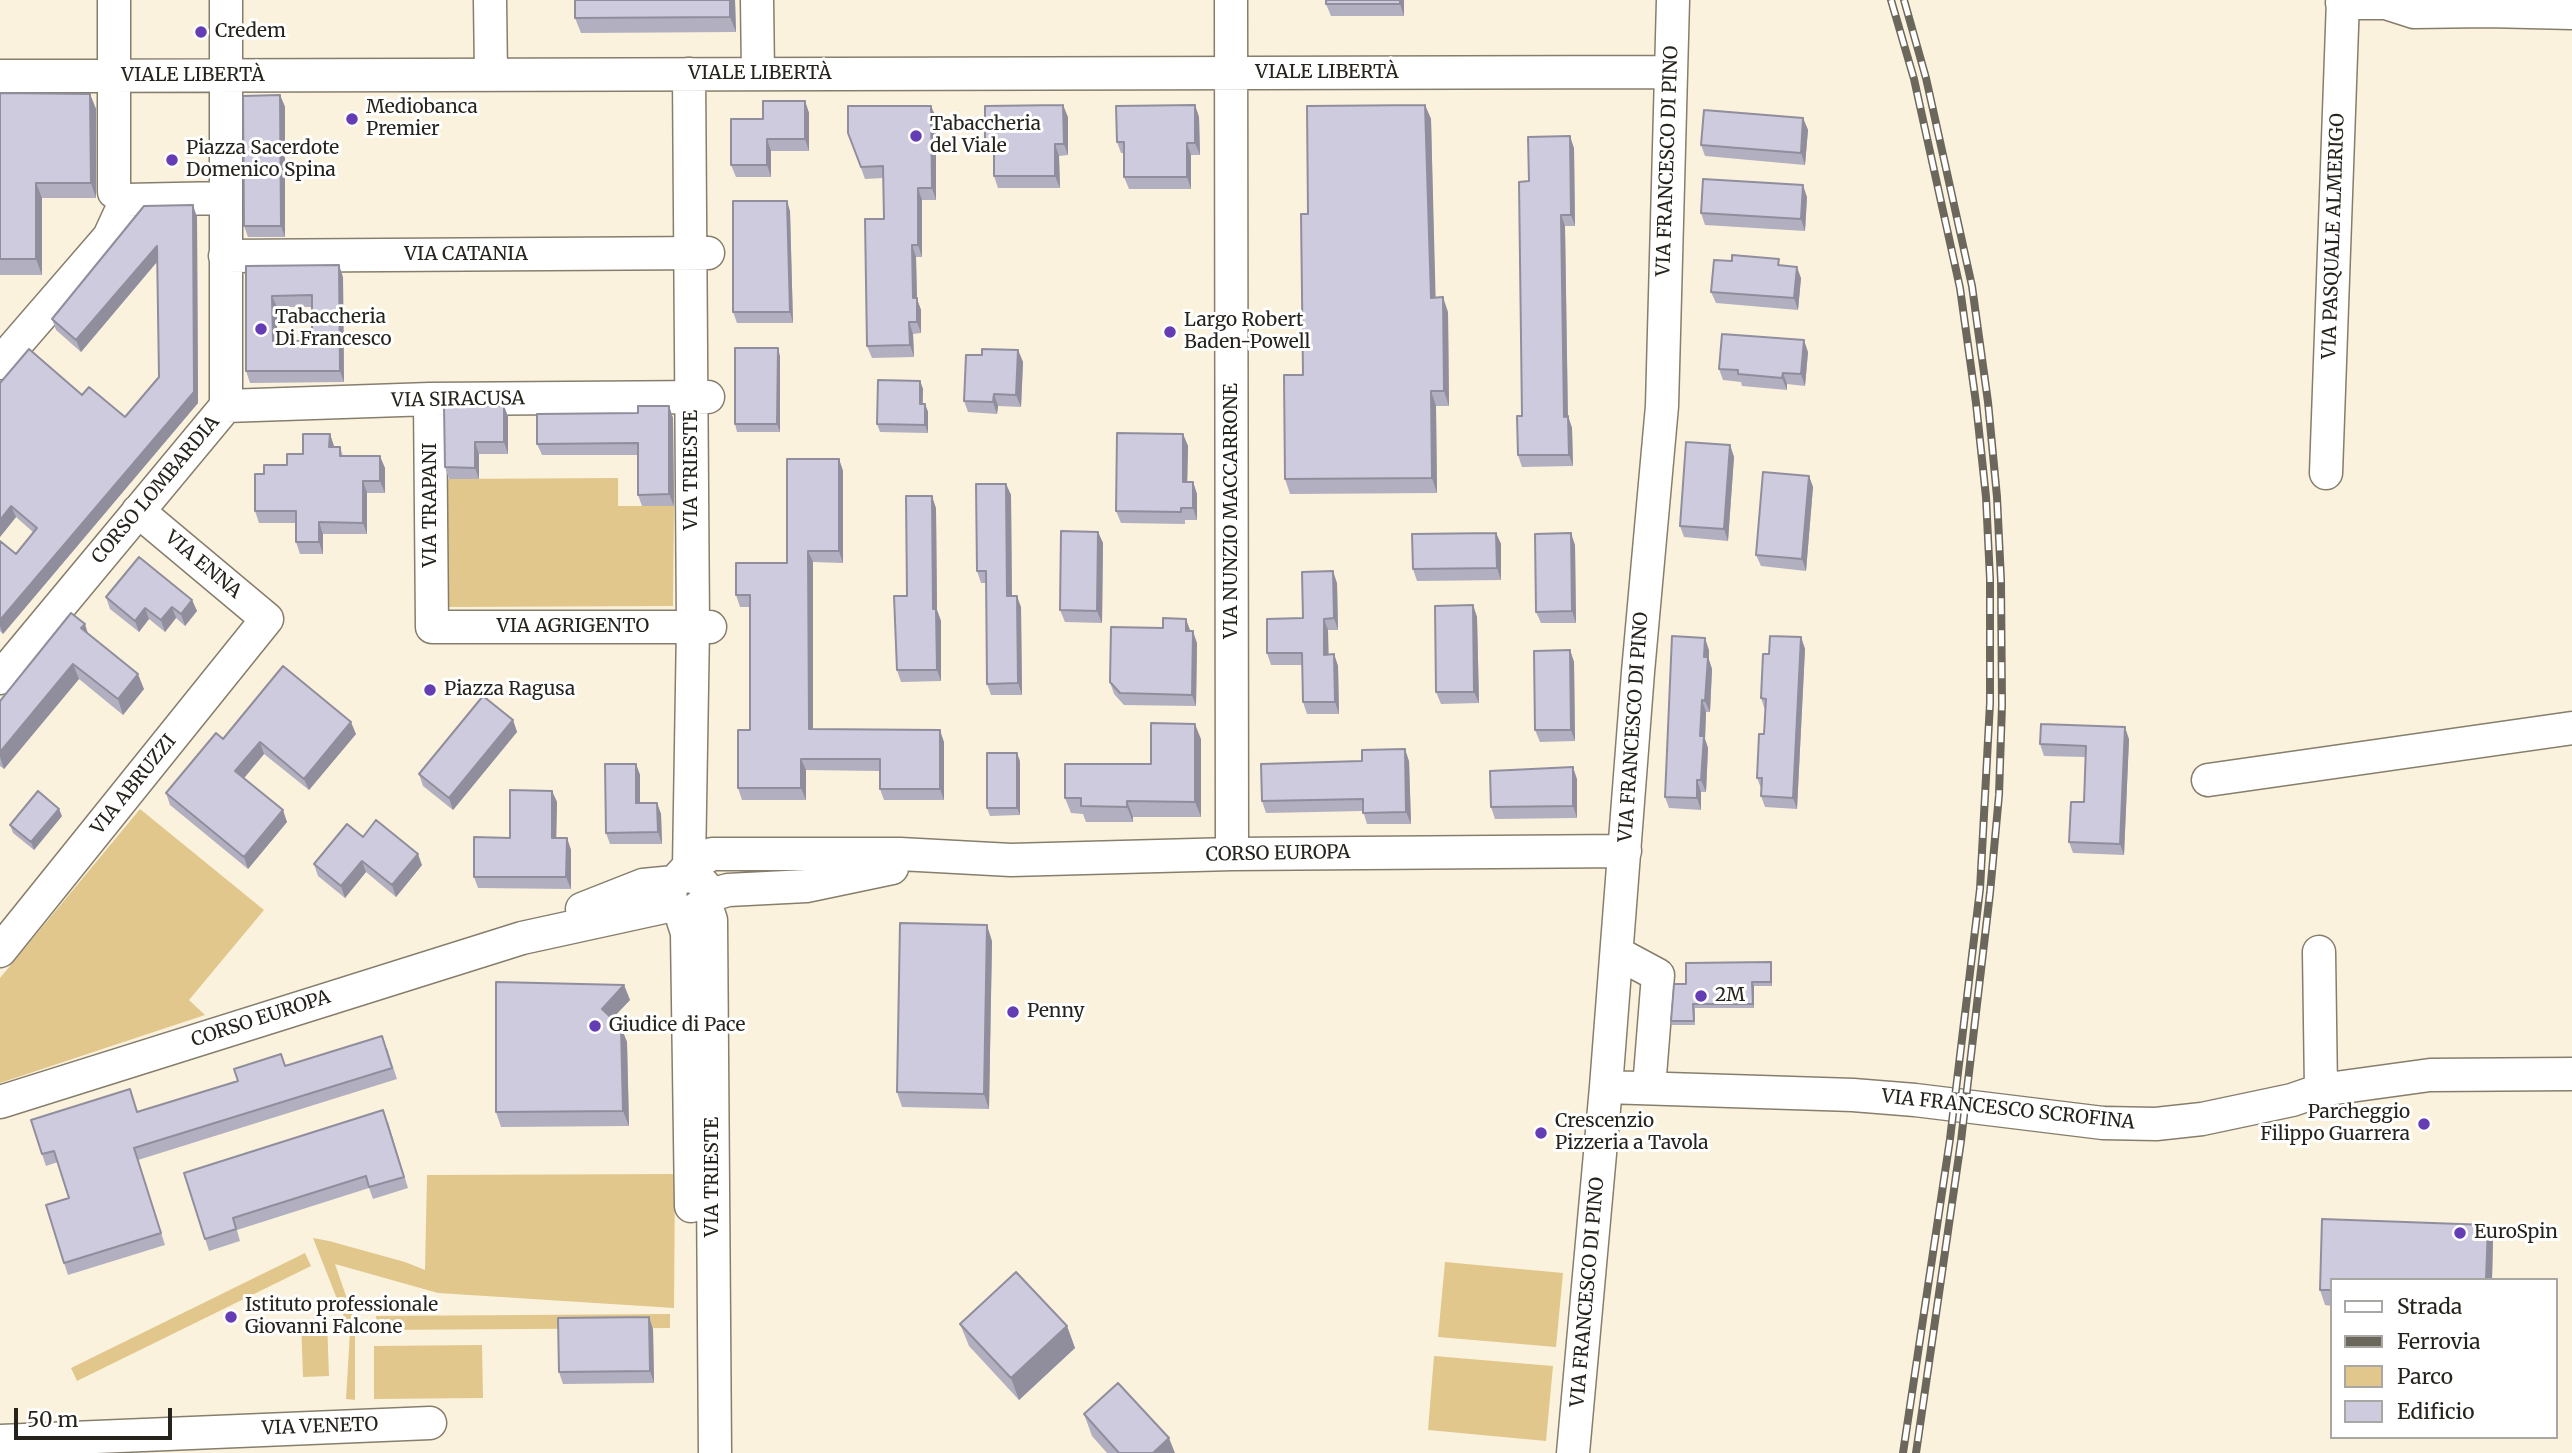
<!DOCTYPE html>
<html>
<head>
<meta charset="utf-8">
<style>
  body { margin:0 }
  #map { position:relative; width:2572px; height:1453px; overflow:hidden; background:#fbf2de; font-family:Merriweather,serif }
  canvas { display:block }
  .legend { position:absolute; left:2330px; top:1278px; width:228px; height:161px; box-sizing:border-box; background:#fff; border:2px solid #a8a7a4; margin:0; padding:9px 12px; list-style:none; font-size:21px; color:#26231c }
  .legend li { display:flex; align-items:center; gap:14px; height:35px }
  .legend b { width:35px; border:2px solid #a8a7a4 }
  .scale { position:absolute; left:14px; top:1408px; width:158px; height:32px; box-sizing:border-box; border:4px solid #26231c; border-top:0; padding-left:9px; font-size:21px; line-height:24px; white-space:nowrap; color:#26231c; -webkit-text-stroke:5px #fff; paint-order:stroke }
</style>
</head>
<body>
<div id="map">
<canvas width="2572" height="1453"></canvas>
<ul class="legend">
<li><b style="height:9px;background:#fff"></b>Strada</li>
<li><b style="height:9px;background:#6c675c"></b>Ferrovia</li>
<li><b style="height:19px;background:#e1c78b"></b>Parco</li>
<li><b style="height:19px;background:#cecbdf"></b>Edificio</li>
</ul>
<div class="scale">50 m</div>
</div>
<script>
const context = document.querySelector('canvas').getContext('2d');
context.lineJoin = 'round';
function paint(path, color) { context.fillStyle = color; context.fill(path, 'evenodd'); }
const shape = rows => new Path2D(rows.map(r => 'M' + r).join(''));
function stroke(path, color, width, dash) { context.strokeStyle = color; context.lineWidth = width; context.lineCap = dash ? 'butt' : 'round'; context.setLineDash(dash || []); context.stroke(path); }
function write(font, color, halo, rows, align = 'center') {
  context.font = font + ' Merriweather,serif'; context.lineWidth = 6; context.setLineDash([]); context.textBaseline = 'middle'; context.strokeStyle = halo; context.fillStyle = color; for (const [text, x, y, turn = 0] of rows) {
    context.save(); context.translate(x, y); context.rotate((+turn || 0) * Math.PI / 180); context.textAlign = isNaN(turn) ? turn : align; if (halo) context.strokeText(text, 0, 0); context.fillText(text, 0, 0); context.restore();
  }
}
const green = shape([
  [618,478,618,506,674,506,673,606,449,607,445,479],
  [140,809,264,910,189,1000,205,1015,0,1083,0,978],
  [675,1174,674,1308,438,1293,335,1264,355,1322,355,1400,346,1399,350,1332,313,1238,329,1241,405,1262,425,1270,427,1175],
  [305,1253,311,1266,77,1381,71,1368],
  [1445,1262,1563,1273,1556,1347,1438,1337],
  [670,1314,670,1328,377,1330,376,1316],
  [327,1320,329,1376,303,1377,301,1321],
  [482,1345,483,1398,374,1399,374,1346],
  [1434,1356,1553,1366,1546,1441,1428,1430]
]);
const minor = shape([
  [114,0,114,192,126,200,225,198],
  [490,0,491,75],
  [757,0,758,74],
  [1231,0,1232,854],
  [2468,1,2487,11,2572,13],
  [2342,3,2386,3,2414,12,2487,11],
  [689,74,693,627,689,866],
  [0,76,1671,72],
  [225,256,708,253],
  [0,363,109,237,126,200],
  [430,399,432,627,710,627],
  [226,406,430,399,708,397],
  [2326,473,2343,0],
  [0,678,226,406,226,0],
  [2208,780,2572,728],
  [678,878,689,866,712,854,900,854,1011,860,1232,854,1625,851],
  [707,896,728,890,806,886,892,868],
  [705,902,711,920,715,1453],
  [582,909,643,885,674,882],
  [680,911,687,933,691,1206],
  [0,951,267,619,138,511],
  [2319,952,2321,1090],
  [1617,953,1658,975,1649,1088],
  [1606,1087,1853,1095,1915,1100,2103,1123,2156,1124,2202,1119,2292,1100,2321,1090,2430,1075,2572,1074],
  [0,1102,522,938,673,905,680,911,691,913,705,902,707,891,704,885,696,877,684,876,678,878,671,887,670,899,673,905],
  [0,1441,430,1423],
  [1573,1453,1606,1087,1638,672,1662,406,1673,0]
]);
const rail = shape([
  [1891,0,1914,79,1960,288,1976,403,1986,497,1990,579,1990,703,1980,889,1950,1139,1903,1453],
  [1904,0,1926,78,1972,286,1988,402,1997,497,2001,580,2002,705,1999,795,1990,893,1961,1141,1916,1453]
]);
const wall = shape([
  [735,0,736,32,581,33,575,18],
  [1326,0,1404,0,1404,16,1331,16,1326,4],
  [0,93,90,94,96,109,96,198,42,198,42,275,0,275],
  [280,95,285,107,285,237,248,237,244,226],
  [805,101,809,113,809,151,771,151,771,177,736,177,731,165],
  [1195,105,1199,117,1200,155,1191,155,1191,189,1129,189,1124,177,1124,153,1121,153,1117,142],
  [1425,105,1431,119,1435,297,1448,312,1449,406,1436,406,1437,493,1290,494,1285,479,1303,375,1308,214],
  [931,106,936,118,936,200,922,200,922,257,916,257,917,299,921,310,921,333,913,334,914,357,872,358,867,346,884,219,883,178,865,179,848,133],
  [1068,117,1068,155,1059,156,1060,188,998,188,994,176,994,154,989,154,985,143],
  [1803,118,1808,130,1805,165,1705,156,1701,145],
  [1574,148,1575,226,1565,226,1568,416,1572,428,1573,466,1522,467,1518,455,1522,416,1529,181],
  [1807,197,1805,231,1705,225,1701,213],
  [790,211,793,323,737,323,733,312],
  [197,217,198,403,3,634,0,631,0,541,16,554,34,533,16,517,0,537,0,383,82,395,125,417,159,377,157,262,81,352,56,330,52,319],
  [1781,265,1801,278,1798,310,1716,303,1711,292],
  [246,266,343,277,344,382,250,383,246,371],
  [277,307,312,307,312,341,277,341],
  [1018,350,1023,362,1021,407,998,406,997,414,968,412,964,401,982,355],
  [1808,352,1805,386,1787,384,1787,390,1742,386,1741,382,1723,380,1719,369],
  [780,356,780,432,737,432,735,424],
  [920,381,923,389,923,404,925,404,928,412,928,433,880,432,877,424],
  [504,406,508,417,508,454,479,454,479,479,449,479,445,467],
  [669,406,673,418,674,506,642,506,638,495,638,455,542,455,537,444,638,413],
  [330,434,334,447,340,447,343,456,385,468,385,493,367,493,367,534,323,534,323,554,300,554,296,542,296,523,259,523,255,511,264,474,287,465],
  [1183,434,1188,446,1187,482,1193,482,1197,494,1197,520,1185,520,1185,524,1121,523,1116,511],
  [1730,445,1734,457,1728,541,1684,537,1680,526],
  [839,459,843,471,843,563,813,562,813,729,944,742,944,800,884,800,880,789,880,771,806,770,806,800,742,800,738,788,750,730,750,607,740,607,736,595,787,563],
  [1809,476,1813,487,1806,571,1761,566,1756,555],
  [1006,484,1011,495,1012,596,1021,607,1022,695,991,695,987,684,986,583,981,583,977,571],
  [936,508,937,610,941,621,941,681,901,682,897,670,907,596],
  [1098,532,1103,543,1102,623,1065,622,1060,610],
  [1496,533,1501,544,1501,580,1417,581,1413,569],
  [1575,545,1576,623,1541,623,1536,612],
  [1337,583,1338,630,1328,630,1328,654,1334,654,1338,666,1339,714,1307,714,1303,702,1302,665,1271,665,1267,653],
  [106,597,192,600,197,611,185,626,176,618,165,632,149,619,139,632,110,609],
  [1473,605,1477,617,1479,703,1441,704,1436,692],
  [1190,631,1197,643,1196,706,1124,705,1114,694,1110,682],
  [88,634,144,689,123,715,79,679,4,769,0,766,0,701],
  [1801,637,1805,649,1797,809,1765,807,1761,796,1761,788,1757,778,1764,734,1765,710,1761,698,1769,654],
  [1570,650,1574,662,1575,741,1540,742,1535,730],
  [1709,650,1709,660,1712,669,1710,712,1706,712,1705,739,1708,748,1706,792,1701,792,1701,810,1669,808,1665,797],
  [513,720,517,732,453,810,423,786,419,774],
  [356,734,309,790,264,754,244,778,287,822,248,869,170,805,166,793,223,739],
  [1201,739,1201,817,1133,817,1133,822,1086,822,1083,814,1071,813,1065,798,1151,764],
  [2129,739,2124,855,2073,853,2069,842,2084,802,2085,757,2044,756,2040,744],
  [1020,761,1020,815,990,816,987,808],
  [1409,761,1411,824,1367,824,1363,811,1266,813,1262,801],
  [636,764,640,775,640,803,657,803,661,814,662,844,610,844,606,833],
  [1577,779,1577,818,1495,819,1491,807],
  [552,791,557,802,556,838,567,838,571,850,571,889,478,888,474,877],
  [62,816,34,850,13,833,10,825],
  [363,837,422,865,396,897,366,872,345,898,318,876,314,864],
  [992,941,989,1109,902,1107,897,1092],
  [1772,966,1772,986,1754,986,1754,1008,1695,1008,1695,1025,1672,1025,1671,1021,1686,984],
  [624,985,630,1000,612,1019,621,1027,627,1042,629,1126,501,1127,496,1112],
  [387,1048,397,1079,138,1160,165,1245,68,1275,64,1263,69,1198,58,1162,46,1166,42,1154,137,1112,286,1066],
  [388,1122,408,1188,373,1199,369,1188,237,1230,240,1241,209,1251,184,1173],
  [2322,1219,2488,1225,2493,1240,2492,1280,2332,1280,2332,1306,2325,1305,2320,1290],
  [960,1324,1067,1326,1075,1348,1019,1400,969,1346],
  [653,1329,654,1383,563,1384,559,1372],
  [1084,1414,1175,1453,1107,1453,1092,1436]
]);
const shadedWall = shape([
  [730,0,735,0,736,32,730,17],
  [1400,0,1404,0,1404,16,1400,4],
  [90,94,96,109,96,198,91,183],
  [280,95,285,107,285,237,281,226],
  [805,101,809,113,809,151,805,139],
  [1063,105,1068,117,1068,155,1064,144],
  [1195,105,1199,117,1200,155,1195,143],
  [1425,105,1431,119,1436,312,1431,298],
  [931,106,936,118,936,200,932,188],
  [1803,118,1808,130,1805,165,1801,153],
  [1570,136,1574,148,1575,226,1571,215],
  [767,139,771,151,771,177,767,165],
  [1187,143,1191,155,1191,189,1187,177],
  [1055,144,1059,156,1060,188,1055,176],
  [36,183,42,198,42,275,36,259],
  [1803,185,1807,197,1805,231,1801,219],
  [918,188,922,200,922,257,918,245],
  [787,201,790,211,793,323,790,312],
  [193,205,197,217,198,403,3,634,0,626,0,620,194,392],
  [1561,215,1565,226,1568,428,1564,417],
  [912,245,916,257,917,299,921,310,921,333,917,322,913,298],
  [157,246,161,257,81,352,76,340],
  [339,265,343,277,344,382,340,371],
  [1797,267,1801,278,1798,310,1794,298],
  [272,296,277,307,277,352,273,341],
  [1443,297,1448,312,1449,406,1444,391],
  [909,322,913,334,914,357,910,345],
  [1804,340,1808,352,1805,386,1801,374],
  [778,348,780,356,780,432,777,424],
  [1018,350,1023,362,1021,407,1016,395],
  [1783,373,1787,384,1787,390,1782,378],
  [920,381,923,389,922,412,920,404],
  [1431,391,1436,406,1437,493,1432,478],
  [994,394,998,406,997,414,993,402],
  [925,404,928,412,928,433,925,425],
  [504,406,508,417,508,454,504,442],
  [669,406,673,418,674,506,669,494],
  [1568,416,1572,428,1573,466,1569,455],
  [330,434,334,446,333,459,329,447],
  [1183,434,1188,446,1187,494,1183,482],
  [475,442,479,454,479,479,475,468],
  [1730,445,1734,457,1728,541,1724,529],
  [380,456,385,468,385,493,380,481],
  [839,459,843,471,843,563,839,551],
  [1809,476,1813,487,1806,571,1802,559],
  [363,481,367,493,367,534,363,523],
  [1193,482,1197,494,1197,520,1193,508],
  [1006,484,1011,495,1012,608,1007,596],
  [932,496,936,508,937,610,941,621,941,681,937,670,933,609],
  [11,506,16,517,0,537,0,520],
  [319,522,323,534,323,554,319,542],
  [1098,532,1103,543,1102,623,1097,611],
  [1496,533,1501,544,1501,580,1497,568],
  [1571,533,1575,545,1576,623,1572,611],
  [808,551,813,562,813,740,809,729],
  [1333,571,1337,583,1338,630,1334,618],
  [1017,596,1021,607,1022,695,1018,683],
  [192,600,197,611,185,626,181,614],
  [1473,605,1477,617,1479,703,1474,692],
  [172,607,176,618,165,632,161,620],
  [145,608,149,619,139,632,135,621],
  [1186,619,1190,630,1190,643,1186,631],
  [1324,619,1328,630,1329,666,1324,655],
  [85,624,90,640,81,628],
  [1193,631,1197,643,1196,706,1192,695],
  [1801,637,1805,649,1797,809,1793,798],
  [1705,638,1709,650,1709,660,1712,669,1710,712,1705,701,1704,657],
  [1570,650,1574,662,1575,741,1571,730],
  [1334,654,1338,666,1339,714,1335,702],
  [73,664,79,679,4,769,0,757,0,752],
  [138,674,144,689,123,715,118,699],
  [1702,700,1706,712,1705,739,1708,748,1706,792,1701,780,1700,736],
  [513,720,517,732,453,810,449,798],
  [351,722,356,734,309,790,304,779],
  [1195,724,1201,739,1201,817,1195,802],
  [2125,727,2129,739,2124,855,2120,844],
  [940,730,944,742,944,800,940,789],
  [260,742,264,754,240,783,235,771],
  [1405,749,1409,761,1411,824,1406,812],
  [1017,753,1020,761,1020,815,1017,808],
  [801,759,806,770,806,800,801,788],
  [636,764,640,775,640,814,636,803],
  [1573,767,1577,779,1577,818,1573,806],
  [1697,780,1701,792,1701,810,1697,798],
  [552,791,557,802,556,850,552,838],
  [1127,801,1133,817,1133,822,1127,807],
  [657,803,661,814,662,844,658,832],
  [59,809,62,816,34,850,31,842],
  [283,810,287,822,248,869,244,857],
  [567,838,571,850,571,889,566,877],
  [418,854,422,865,396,897,392,885],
  [362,861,366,872,345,898,341,886],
  [987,925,992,941,989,1109,984,1094],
  [1771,962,1772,966,1772,986,1771,982],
  [1752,982,1754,986,1754,1008,1753,1004],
  [624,985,630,1000,607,1024,602,1009],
  [621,1027,627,1042,629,1126,623,1111],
  [2488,1225,2493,1240,2492,1280,2486,1280],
  [649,1317,653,1329,654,1383,650,1371],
  [1067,1326,1075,1348,1019,1400,1011,1378],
  [1169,1438,1175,1453,1153,1453]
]);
const building = shape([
  [575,0,730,0,730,17,575,18,575,0],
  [1326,0,1400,0,1400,4,1326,4,1326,0],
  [0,93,90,94,91,183,36,183,36,259,0,259,0,93],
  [280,95,281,226,244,226,243,96,280,95],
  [763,101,805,101,805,139,767,139,767,165,731,165,731,119,763,119,763,101],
  [1063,105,1064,144,1055,144,1055,176,994,176,994,142,985,143,985,106,1063,105],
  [1195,105,1195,143,1187,143,1187,177,1124,177,1124,142,1117,142,1116,106,1195,105],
  [1425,105,1431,298,1443,297,1444,391,1431,391,1432,478,1285,479,1284,375,1303,375,1301,214,1308,214,1307,106,1425,105],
  [848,106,931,106,932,188,918,188,918,245,912,245,913,298,917,298,917,322,909,322,910,345,867,346,865,219,884,219,883,166,861,167,848,133,848,106],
  [1704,110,1803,118,1801,153,1701,145,1704,110],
  [1570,136,1571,215,1561,215,1564,417,1568,416,1569,455,1518,455,1517,416,1522,416,1519,182,1529,181,1528,137,1570,136],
  [1703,179,1803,185,1801,219,1701,213,1703,179],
  [733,201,787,201,790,312,733,312,733,201],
  [193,205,194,392,0,620,0,541,16,554,37,528,11,506,0,520,0,383,29,349,82,395,89,387,125,417,159,377,157,246,76,340,52,319,144,206,193,205],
  [1732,255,1779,259,1778,265,1797,267,1794,298,1711,292,1714,260,1732,261,1732,255],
  [339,265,340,371,246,371,246,266,339,265],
  [312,295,312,341,273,341,272,296,312,295],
  [1722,334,1804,340,1801,374,1783,373,1782,378,1738,374,1738,370,1719,369,1722,334],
  [735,348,778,348,777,424,735,424,735,348],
  [982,349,1018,350,1016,395,994,394,993,402,964,401,966,355,982,355,982,349],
  [878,380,920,381,920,404,925,404,925,425,877,424,878,380],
  [444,406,504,406,504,442,475,442,475,468,445,467,444,406],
  [638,406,669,406,669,494,638,495,638,443,537,444,537,414,638,413,638,406],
  [1117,433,1183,434,1183,482,1193,482,1193,508,1181,508,1181,512,1116,511,1117,433],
  [303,434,330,434,329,447,340,447,340,456,380,456,380,481,363,481,363,523,319,522,319,542,296,542,296,511,255,511,255,474,264,474,264,465,287,465,287,454,303,454,303,434],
  [1686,442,1730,445,1724,529,1680,526,1686,442],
  [787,459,839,459,839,551,808,551,809,729,940,730,940,789,880,789,880,759,801,759,801,788,738,788,738,730,750,730,750,595,736,595,736,563,787,563,787,459],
  [1763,472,1809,476,1802,559,1756,555,1763,472],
  [976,484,1006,484,1007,596,1017,596,1018,683,987,684,986,571,977,571,976,484],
  [906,496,932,496,933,609,936,609,937,670,897,670,894,596,907,596,906,496],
  [1061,531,1098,532,1097,611,1060,610,1061,531],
  [1496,533,1497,568,1413,569,1412,534,1496,533],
  [1571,533,1572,611,1536,612,1535,534,1571,533],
  [139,557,192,600,181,614,172,607,161,620,145,608,135,621,106,597,139,557],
  [1333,571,1334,618,1324,619,1324,655,1334,654,1335,702,1303,702,1302,653,1267,653,1267,619,1303,618,1302,572,1333,571],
  [1473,605,1474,692,1436,692,1435,606,1473,605],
  [71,613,85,624,81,628,138,674,118,699,73,664,0,752,0,701,71,613],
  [1163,618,1186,619,1186,631,1193,631,1192,695,1120,693,1110,682,1111,627,1163,628,1163,618],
  [1672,636,1705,638,1704,657,1708,657,1705,701,1702,700,1700,736,1704,736,1701,780,1697,780,1697,798,1665,797,1672,636],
  [1770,636,1801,637,1793,798,1761,796,1762,778,1757,778,1759,734,1764,734,1766,699,1761,698,1763,654,1769,654,1770,636],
  [1570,650,1571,730,1535,730,1534,651,1570,650],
  [283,666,351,722,304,779,260,742,235,771,283,810,244,857,166,793,216,733,223,739,283,666],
  [483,696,513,720,449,798,419,774,483,696],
  [1151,723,1195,724,1195,802,1127,801,1127,807,1081,806,1081,798,1065,798,1065,764,1151,764,1151,723],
  [2041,724,2125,727,2120,844,2069,842,2071,802,2084,802,2086,746,2040,744,2041,724],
  [1405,749,1406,812,1363,813,1363,799,1262,801,1261,764,1362,761,1362,750,1405,749],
  [987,753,1017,753,1017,808,987,808,987,753],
  [605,764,636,764,636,803,657,803,658,832,606,833,605,764],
  [1573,767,1573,806,1491,807,1490,771,1573,767],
  [510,790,552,791,552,838,567,838,566,877,474,877,474,837,510,838,510,790],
  [38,791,59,809,31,842,10,825,38,791],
  [376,820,418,854,392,885,362,861,341,886,314,864,347,824,363,837,376,820],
  [900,923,987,925,984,1094,897,1092,900,923],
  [1771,962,1771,982,1752,982,1753,1004,1693,1004,1694,1021,1671,1021,1674,984,1686,984,1686,963,1771,962],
  [496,982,624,985,602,1009,621,1027,623,1111,496,1112,496,982],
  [382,1036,392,1068,134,1148,161,1233,64,1263,46,1205,69,1198,54,1151,42,1154,31,1120,130,1089,137,1112,238,1081,234,1069,281,1054,285,1066,382,1036],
  [383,1110,404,1177,369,1187,366,1176,233,1218,236,1229,205,1239,184,1173,383,1110],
  [2322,1219,2488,1225,2486,1280,2332,1280,2332,1290,2320,1290,2322,1219],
  [1016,1272,1067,1326,1011,1378,960,1324,1016,1272],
  [649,1317,650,1371,559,1372,558,1318,649,1317],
  [1118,1383,1169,1438,1153,1453,1119,1453,1084,1414,1118,1383]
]);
const markers = [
  [201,32,7,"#643cb4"],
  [352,119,7,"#643cb4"],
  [916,136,7,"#643cb4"],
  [172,160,7,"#643cb4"],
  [261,329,7,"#643cb4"],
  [1170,332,7,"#643cb4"],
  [430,690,7,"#643cb4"],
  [1701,996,7,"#643cb4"],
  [1013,1012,7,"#643cb4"],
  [595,1026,7,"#643cb4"],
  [2424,1124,7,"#643cb4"],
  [1541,1133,7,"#643cb4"],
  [2460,1233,7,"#643cb4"],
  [231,1317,7,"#643cb4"]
];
const poiNames = [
  ["Credem",215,32],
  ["Mediobanca",366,108],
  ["Premier",366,130],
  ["Tabaccheria",930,125],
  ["del Viale",930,147],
  ["Piazza Sacerdote",186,149],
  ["Domenico Spina",186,171],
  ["Tabaccheria",275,318],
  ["Di Francesco",275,340],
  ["Largo Robert",1184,321],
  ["Baden-Powell",1184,343],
  ["Piazza Ragusa",444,690],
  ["2M",1715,996],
  ["Penny",1027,1012],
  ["Giudice di Pace",609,1026],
  ["Parcheggio",2410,1113,"right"],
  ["Filippo Guarrera",2410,1135,"right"],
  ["Crescenzio",1555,1122],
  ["Pizzeria a Tavola",1555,1144],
  ["EuroSpin",2474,1233],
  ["Istituto professionale",245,1306],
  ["Giovanni Falcone",245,1328]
];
const streetNames = [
  ["VIALE LIBERTÀ",1327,73],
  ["VIALE LIBERTÀ",760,74],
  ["VIALE LIBERTÀ",193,76],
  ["VIA FRANCESCO DI PINO",1668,161,-88],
  ["VIA PASQUALE ALMERIGO",2334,236,-88],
  ["VIA CATANIA",466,255],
  ["VIA SIRACUSA",458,400,-1],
  ["VIA TRIESTE",692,470,-90],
  ["CORSO LOMBARDIA",156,490,-50],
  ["VIA TRAPANI",431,505,-90],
  ["VIA NUNZIO MACCARRONE",1232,511,-90],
  ["VIA ENNA",203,565,40],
  ["VIA AGRIGENTO",573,627],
  ["VIA FRANCESCO DI PINO",1634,727,-86],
  ["VIA ABRUZZI",134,785,-51],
  ["CORSO EUROPA",1278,854,-1],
  ["CORSO EUROPA",261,1019,-18],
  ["VIA FRANCESCO SCROFINA",2008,1110,6],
  ["VIA TRIESTE",713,1177,-90],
  ["VIA FRANCESCO DI PINO",1588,1292,-85],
  ["VIA VENETO",320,1427,-2]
];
paint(green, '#e1c78b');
stroke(minor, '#867e6c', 35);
stroke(minor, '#fff', 32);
stroke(rail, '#6c675c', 8);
stroke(rail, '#fff', 5, [16]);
paint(wall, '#b1afc0');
paint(shadedWall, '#908e9c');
paint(building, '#cecbdf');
stroke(building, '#908e9c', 2);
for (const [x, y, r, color] of markers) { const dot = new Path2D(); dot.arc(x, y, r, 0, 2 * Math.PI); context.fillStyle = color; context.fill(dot); stroke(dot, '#fff', 2.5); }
write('19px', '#26231c', '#fff', poiNames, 'left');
write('19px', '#26231c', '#fff', streetNames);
</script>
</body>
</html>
